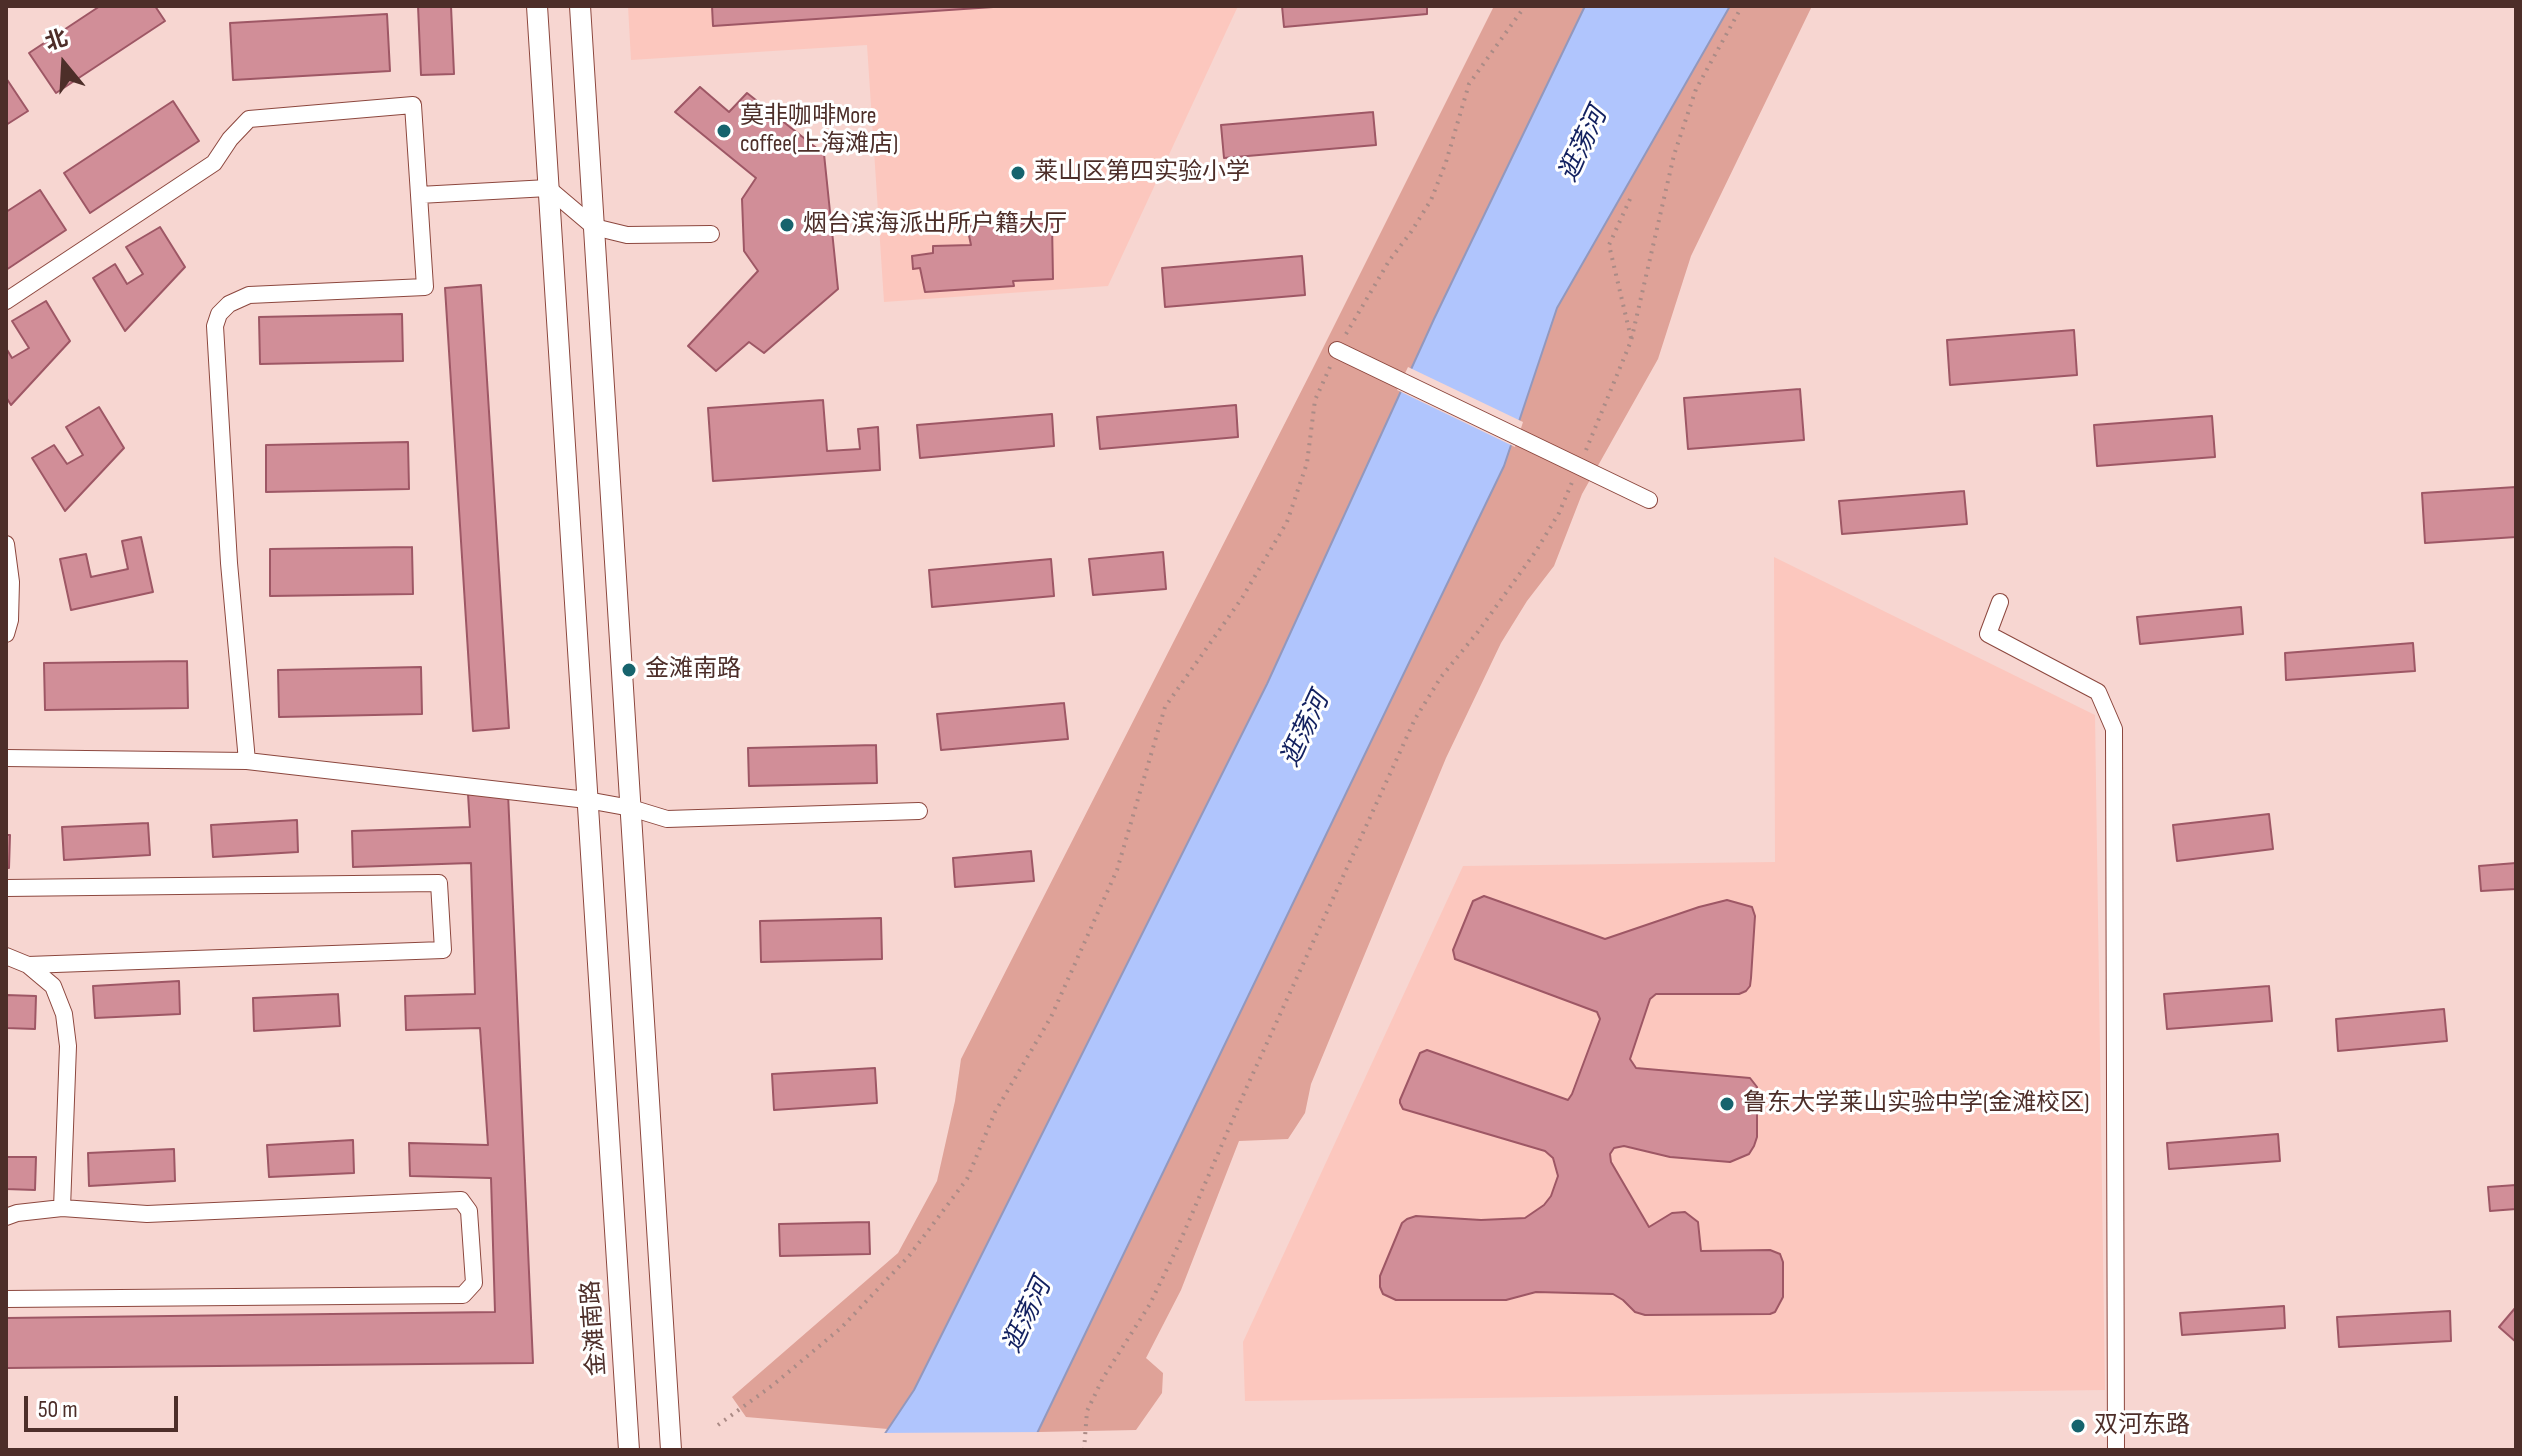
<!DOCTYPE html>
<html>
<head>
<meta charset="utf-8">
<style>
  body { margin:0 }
  #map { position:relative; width:2522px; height:1456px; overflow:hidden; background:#f7d6d1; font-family:"Sofia Sans Condensed","Noto Sans SC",sans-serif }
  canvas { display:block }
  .frame { position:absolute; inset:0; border:8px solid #4d2e29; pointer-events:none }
  .north { position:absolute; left:24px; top:24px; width:80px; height:80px; -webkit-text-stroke:6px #fff; paint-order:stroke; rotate:342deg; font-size:22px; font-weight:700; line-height:32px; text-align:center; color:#4d2e29 }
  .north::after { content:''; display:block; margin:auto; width:28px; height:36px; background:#4d2e29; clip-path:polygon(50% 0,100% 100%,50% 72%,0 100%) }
  .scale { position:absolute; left:24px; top:1396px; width:154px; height:36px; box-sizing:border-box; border:4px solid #4d2e29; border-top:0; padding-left:10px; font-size:24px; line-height:28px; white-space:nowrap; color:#4d2e29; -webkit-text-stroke:6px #fff; paint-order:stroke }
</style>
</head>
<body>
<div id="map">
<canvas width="2522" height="1456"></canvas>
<div class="frame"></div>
<div class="north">北</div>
<div class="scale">50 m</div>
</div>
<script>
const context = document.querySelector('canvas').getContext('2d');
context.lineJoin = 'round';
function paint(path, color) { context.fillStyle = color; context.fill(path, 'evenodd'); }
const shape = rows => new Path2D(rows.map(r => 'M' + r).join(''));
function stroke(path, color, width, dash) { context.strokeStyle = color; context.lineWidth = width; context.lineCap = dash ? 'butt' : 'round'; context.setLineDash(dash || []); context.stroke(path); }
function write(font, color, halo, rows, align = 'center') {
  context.font = font + ' "Sofia Sans Condensed","Noto Sans SC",sans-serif'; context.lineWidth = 6; context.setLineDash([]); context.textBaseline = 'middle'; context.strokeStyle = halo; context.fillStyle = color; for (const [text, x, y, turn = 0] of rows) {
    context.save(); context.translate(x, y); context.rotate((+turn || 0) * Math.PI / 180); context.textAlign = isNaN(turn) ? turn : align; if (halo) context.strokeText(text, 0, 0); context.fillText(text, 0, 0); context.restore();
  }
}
const built = shape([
  [628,6,1238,6,1108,286,884,302,867,45,631,60],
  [1774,557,2095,715,2105,1390,1245,1401,1243,1342,1463,866,1775,862]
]);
const green = shape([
  [1494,6,1585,6,1434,319,1267,684,914,1390,888,1429,746,1417,732,1397,898,1253,937,1181,955,1101,961,1059,1312,370],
  [1730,6,1812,6,1691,256,1658,359,1582,494,1554,566,1527,601,1501,643,1446,758,1311,1084,1305,1113,1288,1139,1239,1141,1181,1290,1146,1358,1163,1373,1162,1393,1136,1430,1038,1432,1504,466,1557,308]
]);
const water = shape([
  [1585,6,1730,6,1557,308,1504,466,1029,1450,874,1450,914,1390,1267,684,1434,319,1585,6]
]);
const pier = shape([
  [1408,367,1523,422,1515,447,1397,390],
  [1043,1432,1033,1450,870,1450,881,1433]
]);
const building = shape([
  [100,6,155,6,165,21,56,93,29,53,100,6],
  [418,6,451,6,454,74,421,75,418,6],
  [712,6,1008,6,713,26,712,6],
  [1282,6,1427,6,1427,14,1284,27,1282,6],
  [387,14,390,71,233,80,230,23,387,14],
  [6,78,28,111,6,125,6,78],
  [700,87,729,112,747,93,824,154,838,289,764,353,749,342,716,371,688,346,758,271,744,251,742,199,756,178,675,112,700,87],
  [173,101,199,141,90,213,64,173,173,101],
  [1373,112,1376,145,1224,158,1221,125,1373,112],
  [40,190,66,230,6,270,6,212,40,190],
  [1052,223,1053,279,1013,281,1014,286,925,292,920,268,913,269,912,256,933,253,933,246,971,245,967,226,1052,223],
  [160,227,185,267,125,331,93,278,115,264,127,284,143,274,126,247,160,227],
  [1302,256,1305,295,1165,307,1162,268,1302,256],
  [481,285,509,728,473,731,445,288,481,285],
  [46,301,70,341,11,405,6,397,6,348,12,358,29,348,12,321,46,301],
  [402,314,403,361,260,364,259,317,402,314],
  [2074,330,2077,375,1950,385,1947,340,2074,330],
  [1800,389,1804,440,1688,449,1684,398,1800,389],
  [823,400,827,451,860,449,858,429,878,427,880,470,713,481,708,408,823,400],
  [1236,405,1238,437,1100,449,1097,417,1236,405],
  [99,407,124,448,65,511,32,458,54,445,67,464,83,455,66,427,99,407],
  [1052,414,1054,446,920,458,917,425,1052,414],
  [2212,416,2215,457,2097,466,2094,425,2212,416],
  [408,442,409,489,266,492,266,445,408,442],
  [2516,487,2516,537,2425,543,2422,493,2516,487],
  [1964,491,1967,524,1842,534,1839,501,1964,491],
  [141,537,153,592,71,610,60,559,86,554,91,577,128,569,122,541,141,537],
  [412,547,413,594,270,596,270,549,412,547],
  [1163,552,1166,589,1093,595,1089,559,1163,552],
  [1051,559,1054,596,932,607,929,570,1051,559],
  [2241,607,2243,634,2140,644,2137,617,2241,607],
  [2413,643,2415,671,2286,680,2285,653,2413,643],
  [187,661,188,708,45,710,44,663,187,661],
  [421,667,422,714,279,717,278,670,421,667],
  [1064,703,1068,739,941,750,937,714,1064,703],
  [876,745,877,783,749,786,748,748,876,745],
  [508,793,533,1363,6,1368,6,1318,495,1312,491,1178,410,1176,409,1143,488,1145,480,1028,406,1030,405,996,475,994,471,863,353,867,352,831,470,827,468,794,508,793],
  [2269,814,2273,849,2177,861,2173,825,2269,814],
  [297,820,298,852,213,857,211,825,297,820],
  [148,823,150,855,64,860,62,827,148,823],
  [6,835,10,835,9,868,6,868,6,835],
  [1031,851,1034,881,955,887,953,858,1031,851],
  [2516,863,2516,889,2481,891,2479,866,2516,863],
  [1484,896,1605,939,1699,907,1727,900,1752,907,1755,916,1751,978,1750,986,1746,991,1739,994,1656,994,1650,999,1630,1059,1636,1068,1750,1078,1757,1087,1757,1137,1754,1146,1749,1154,1730,1162,1670,1157,1624,1146,1614,1148,1610,1154,1611,1162,1649,1227,1672,1213,1685,1212,1698,1222,1701,1251,1770,1250,1780,1254,1783,1262,1783,1297,1775,1312,1770,1314,1645,1315,1635,1312,1623,1300,1613,1294,1536,1292,1506,1300,1396,1300,1383,1294,1380,1287,1380,1276,1402,1223,1407,1219,1416,1216,1481,1220,1525,1218,1544,1205,1551,1196,1558,1176,1553,1158,1545,1151,1403,1109,1400,1103,1400,1100,1420,1053,1427,1050,1568,1100,1572,1094,1600,1019,1597,1012,1455,959,1453,950,1473,901,1484,896],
  [881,918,882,959,761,962,760,921,881,918],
  [179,981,180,1014,95,1018,93,986,179,981],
  [2269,986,2272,1021,2167,1029,2164,994,2269,986],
  [338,994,340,1026,254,1031,253,998,338,994],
  [6,995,36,996,35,1029,6,1028,6,995],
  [2444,1009,2447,1041,2338,1051,2336,1019,2444,1009],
  [875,1068,877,1103,774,1110,772,1074,875,1068],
  [2278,1134,2280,1161,2169,1169,2167,1143,2278,1134],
  [353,1140,354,1173,269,1177,267,1145,353,1140],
  [174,1149,175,1181,89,1186,88,1153,174,1149],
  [6,1157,36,1157,35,1190,6,1189,6,1157],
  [2516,1185,2516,1209,2490,1211,2488,1187,2516,1185],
  [869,1222,870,1254,780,1256,779,1224,869,1222],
  [2284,1306,2285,1328,2182,1335,2180,1313,2284,1306],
  [2516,1307,2516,1342,2499,1327,2516,1307],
  [2450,1311,2451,1341,2339,1347,2337,1317,2450,1311]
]);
const path = shape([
  [1630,199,1609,245,1631,338],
  [1346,334,1389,261,1411,232,1431,200,1446,162,1469,84,1525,6],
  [1586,450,1631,341,1674,155,1696,89,1742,6],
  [718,1425,773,1385,842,1327,909,1256,967,1179,995,1112,1051,1017,1117,870,1165,707,1242,598,1287,522,1307,463,1315,400,1330,367],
  [1084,1450,1087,1411,1103,1378,1150,1304,1179,1244,1245,1091,1415,719,1441,677,1477,633,1536,551,1559,513,1573,480]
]);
const minor = shape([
  [6,301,214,163,230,139,249,119,413,105,419,195],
  [1337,350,1649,500],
  [6,544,11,582,10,620,6,634],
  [2000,602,1988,634,2098,692,2114,729,2116,1450],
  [6,758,247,761,587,800,631,808,667,819,919,811],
  [247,761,229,563,215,326,219,314,229,304,249,295,425,287,419,195,548,188,594,227,627,235,711,234],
  [6,888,439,883,443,950,28,965],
  [6,956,28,965,53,986,64,1014,68,1046,62,1208],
  [6,1217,17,1213,62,1208,147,1214,461,1200,469,1211,474,1283,463,1295,6,1299]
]);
const tertiary = shape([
  [537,6,629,1450],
  [580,6,671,1450]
]);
const markers = [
  [724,131,8,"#16636d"],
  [1018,173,8,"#16636d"],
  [787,225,8,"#16636d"],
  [629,670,8,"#16636d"],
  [1727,1104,8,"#16636d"],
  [2078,1426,8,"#16636d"]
];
const poiNames = [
  ["莫非咖啡More",740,117],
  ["coffee(上海滩店)",740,145],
  ["莱山区第四实验小学",1034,173],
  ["烟台滨海派出所户籍大厅",803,225],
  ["金滩南路",645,670],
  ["鲁东大学莱山实验中学(金滩校区)",1743,1104],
  ["双河东路",2094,1426]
];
const streetNames = [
  ["金滩南路",595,1328,-94]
];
const waterNames = [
  ["逛荡河",1584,145,-65],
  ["逛荡河",1306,730,-65],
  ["逛荡河",1028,1316,-65]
];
paint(built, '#fcc7be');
paint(green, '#dfa298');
paint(water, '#b0c5fd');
stroke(water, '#9298bd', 2);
paint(pier, '#f7d6d1');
paint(building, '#d18e98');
stroke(building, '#9e5765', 2);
stroke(minor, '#8c473e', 18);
stroke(tertiary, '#8c473e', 22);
stroke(path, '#ab8b86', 4, [2, 6]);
stroke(minor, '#fff', 16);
stroke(tertiary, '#fff', 20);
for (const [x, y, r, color] of markers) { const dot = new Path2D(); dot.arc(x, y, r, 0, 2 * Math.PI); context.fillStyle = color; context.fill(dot); stroke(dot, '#fff', 3); }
write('24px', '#4d2e29', '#fff', poiNames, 'left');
write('24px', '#4d2e29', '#fff', streetNames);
write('italic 26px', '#142261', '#fff', waterNames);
</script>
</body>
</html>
